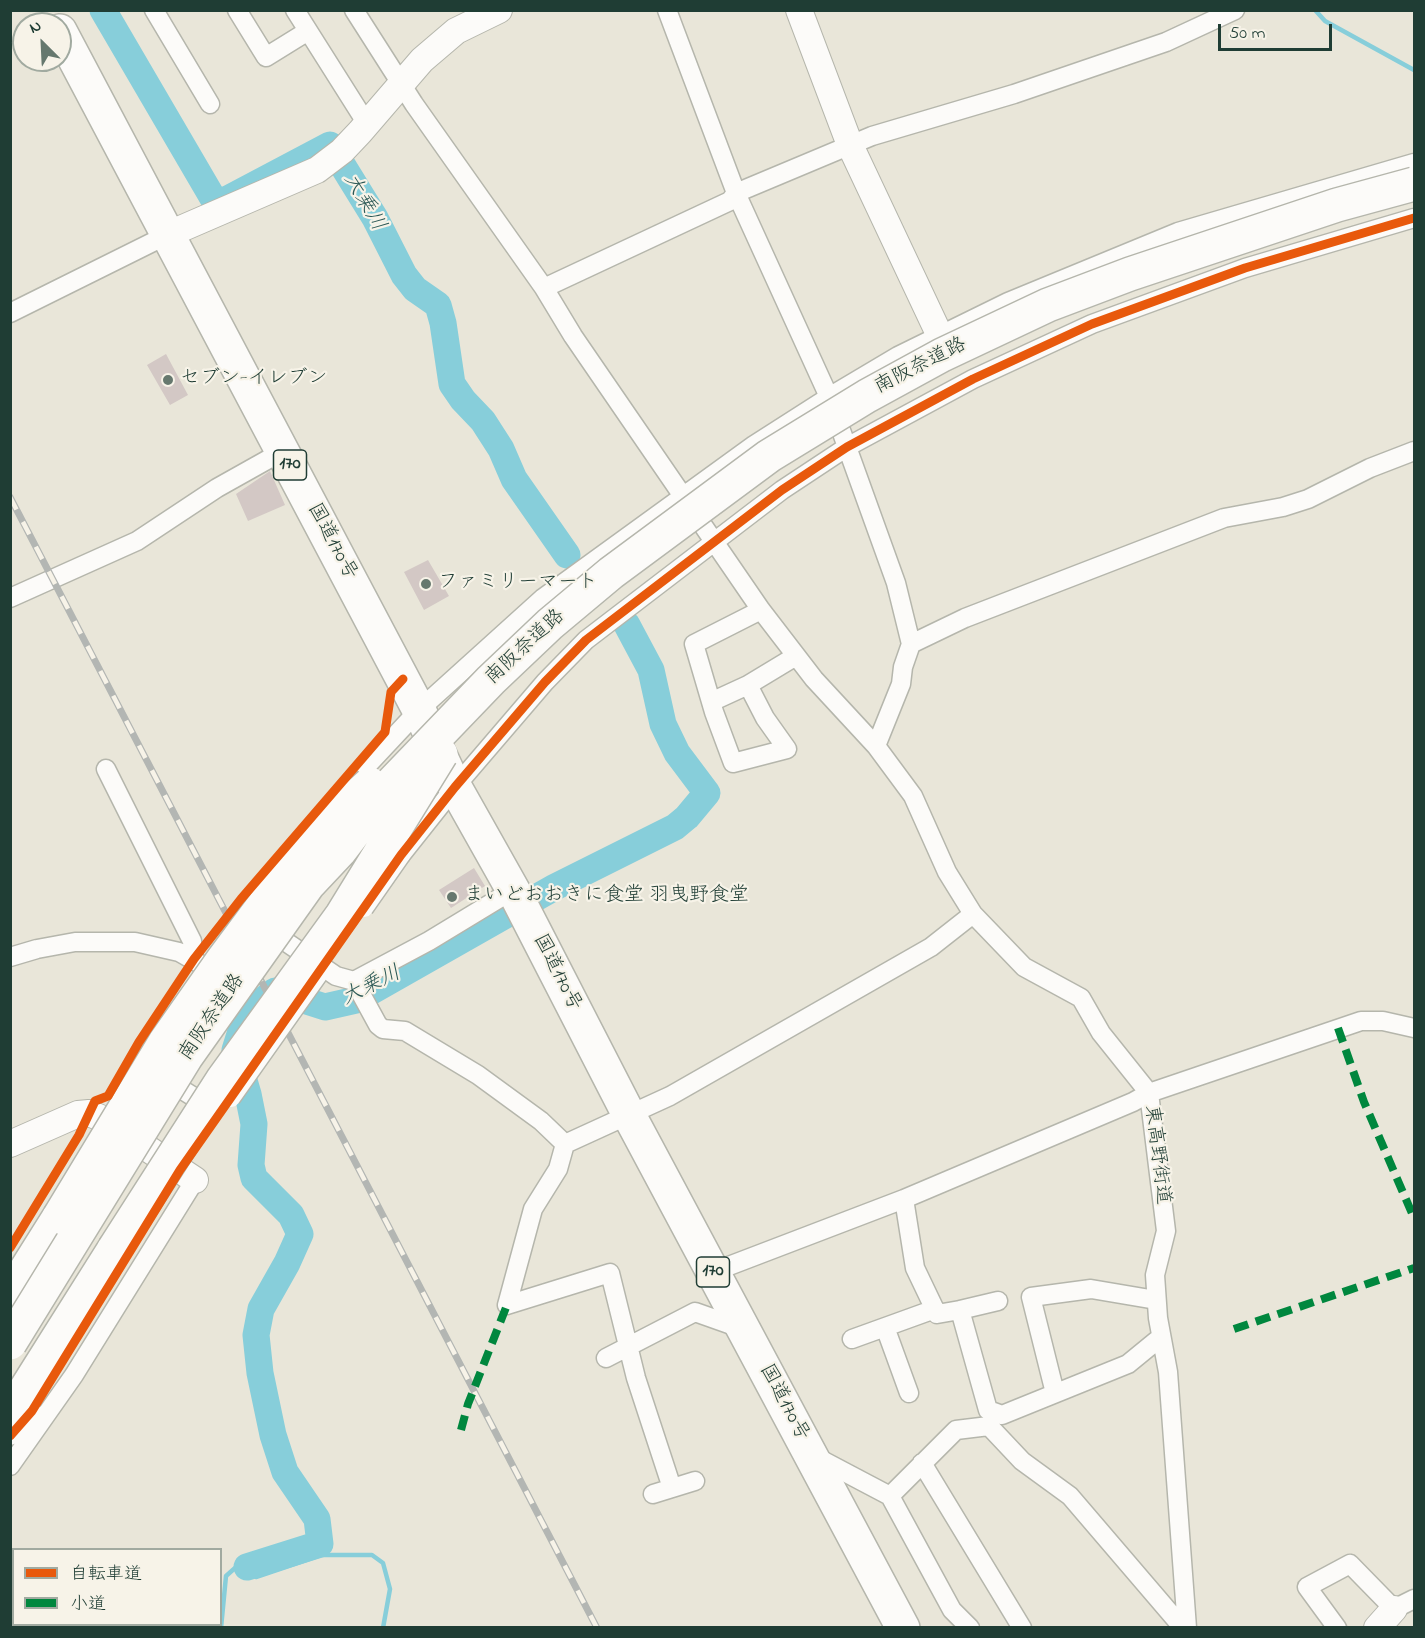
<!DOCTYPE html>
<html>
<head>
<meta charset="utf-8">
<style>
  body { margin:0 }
  #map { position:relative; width:1425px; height:1638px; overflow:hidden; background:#e9e6d9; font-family:"Indie Flower","Klee One",sans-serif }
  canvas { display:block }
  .frame { position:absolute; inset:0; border:12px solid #1f3d34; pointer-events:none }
  .legend { position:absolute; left:12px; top:1548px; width:210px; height:78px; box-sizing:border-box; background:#f7f3e8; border:2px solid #a1aaa0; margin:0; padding:8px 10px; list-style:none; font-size:18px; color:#1f3d34 }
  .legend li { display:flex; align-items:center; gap:12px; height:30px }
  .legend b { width:30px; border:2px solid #a1aaa0 }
  .north { position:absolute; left:12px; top:12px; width:60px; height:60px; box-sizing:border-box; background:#f7f3e8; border:2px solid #a1aaa0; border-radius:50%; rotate:336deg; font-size:16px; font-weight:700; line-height:24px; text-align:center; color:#1f3d34 }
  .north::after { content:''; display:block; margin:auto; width:21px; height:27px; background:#66786e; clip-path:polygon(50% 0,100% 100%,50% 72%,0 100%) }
  .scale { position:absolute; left:1218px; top:24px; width:114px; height:27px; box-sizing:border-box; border:3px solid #1f3d34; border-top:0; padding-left:8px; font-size:18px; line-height:21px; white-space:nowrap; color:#1f3d34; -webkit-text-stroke:4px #f7f3e8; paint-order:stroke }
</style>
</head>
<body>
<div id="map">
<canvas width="1425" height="1638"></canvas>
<div class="frame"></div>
<ul class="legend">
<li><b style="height:8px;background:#e8590c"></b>自転車道</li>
<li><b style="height:8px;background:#00873e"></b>小道</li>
</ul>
<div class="north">N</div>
<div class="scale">50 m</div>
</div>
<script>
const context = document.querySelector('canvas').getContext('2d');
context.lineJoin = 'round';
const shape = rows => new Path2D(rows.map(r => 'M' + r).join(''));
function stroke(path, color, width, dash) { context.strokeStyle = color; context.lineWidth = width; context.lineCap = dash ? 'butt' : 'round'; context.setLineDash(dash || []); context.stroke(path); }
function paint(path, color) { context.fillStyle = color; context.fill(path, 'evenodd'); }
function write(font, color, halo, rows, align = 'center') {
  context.font = font + ' "Indie Flower","Klee One",sans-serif'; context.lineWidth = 4.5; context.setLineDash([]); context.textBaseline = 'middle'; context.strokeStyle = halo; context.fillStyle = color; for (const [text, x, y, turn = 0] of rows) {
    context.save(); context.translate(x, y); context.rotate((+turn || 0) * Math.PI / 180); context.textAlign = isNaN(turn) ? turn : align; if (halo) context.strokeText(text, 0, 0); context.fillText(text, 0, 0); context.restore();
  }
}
const stream = shape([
  [1315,10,1325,21,1414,70],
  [221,1628,226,1576,235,1568,247,1567,256,1577,321,1555,372,1555,383,1563,390,1589,383,1628]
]);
const river = shape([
  [103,10,214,200,226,200,330,145,375,218,404,275,415,289,438,305,443,323,452,384,463,400,483,421,501,449,514,479,567,555],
  [247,1567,320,1544,317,1519,285,1472,273,1435,260,1373,256,1335,261,1309,287,1263,300,1234,291,1215,254,1178,251,1165,254,1124,248,1094,235,1050,247,1012,275,991,325,1007,356,1000,555,887,675,827,687,817,707,793,677,753,663,724,651,670,627,625]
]);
const building = shape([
  [166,354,188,395,170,405,147,365],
  [270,471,285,505,248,521,236,494],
  [428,560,449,596,424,610,404,572],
  [474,868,485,886,451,908,439,890]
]);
const street = shape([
  [154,10,210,104],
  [237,10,266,57,308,31],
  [295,10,367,124],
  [354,10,414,104,544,288,573,336,761,610,814,679,876,746,913,796,947,872,973,914,1024,967,1081,998,1101,1033,1149,1093,1166,1231,1155,1275,1158,1318,1168,1372,1187,1628],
  [667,10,736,193,829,397,896,583,911,644,903,667,901,684,876,746],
  [544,288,730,201,736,193,872,136,1014,94,1166,42,1235,10],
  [10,313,169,234],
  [10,598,137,541,217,488,283,451],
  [911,644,965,618,1224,518,1283,507,1308,499,1370,468,1414,451],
  [748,685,765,718,787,749,733,763,714,712,694,644,761,610],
  [711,702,748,685,796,656],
  [106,769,192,941,194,959],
  [346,788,419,710,543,598,754,445,829,397,898,356,1008,302,1178,232,1414,163],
  [401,855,455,787,545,682,586,640,782,490,847,447,973,379,1092,324,1245,268,1414,218],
  [267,929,336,976,354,981,429,941,513,890],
  [10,957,37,949,75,942,135,942,179,952,200,964],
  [354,981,378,1025,383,1029,405,1031,478,1075,541,1121,565,1144],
  [165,1079,213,1109],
  [904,1199,915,1268,937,1314,960,1310,988,1410,1002,1415,1128,1364,1161,1337],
  [713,1272,904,1199,1133,1102,1149,1093,1361,1021,1383,1021,1414,1028],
  [507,1305,533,1209,558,1169,565,1144,670,1096,931,947,973,914],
  [507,1305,610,1273,636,1378,672,1488],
  [960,1310,998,1301],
  [885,1327,909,1393],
  [852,1339,935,1309],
  [606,1358,695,1312,743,1329],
  [1055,1393,1031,1297,1091,1289,1156,1300],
  [10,1436,32,1410],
  [816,1457,890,1496,952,1610,970,1628],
  [922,1463,1022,1628],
  [10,1466,74,1375,195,1180],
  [653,1494,695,1481],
  [890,1496,956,1430,989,1426,1022,1461,1070,1496,1183,1628],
  [1337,1628,1307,1587,1350,1564,1394,1609,1414,1599]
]);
const secondary = shape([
  [799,10,850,145,940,336],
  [169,234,317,170,342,151,360,132,422,60,456,31,499,10],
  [10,1144,78,1114,89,1113,103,1119,195,1180],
  [1377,1628,1394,1609]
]);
const highway = shape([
  [60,31,419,710,455,787,518,899,629,1115,903,1628],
  [10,1295,59,1217],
  [10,1414,114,1249]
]);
const rail = shape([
  [10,497,597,1628]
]);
const streetBridge = shape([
  [364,908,401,855],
  [231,1098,318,975]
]);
const highwayBridge = shape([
  [59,1217,165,1042,224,958,288,872,350,802,370,784],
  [114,1249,223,1079,342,915,441,754],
  [10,1343,186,1057,308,885,340,851,391,784,491,680,550,624,611,573,769,456,867,396,942,355,1048,305,1130,274,1337,205,1414,184]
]);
const quiet = shape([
  [1338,1028,1364,1102,1414,1218],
  [1234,1329,1414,1268],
  [461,1430,468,1404,507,1305]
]);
const cycleway = shape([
  [10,1248,79,1135,95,1101,108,1096,139,1042,194,959,241,899,385,732,391,692,403,679],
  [10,1436,32,1411,180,1170,401,855,455,787,545,682,586,640,782,490,847,447,973,379,1092,324,1245,268,1414,218]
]);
const markers = [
  [168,380,6,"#66786e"],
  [426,584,6,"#66786e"],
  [452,897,6,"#66786e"]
];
const shields = [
  [290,465,33],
  [713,1272,33]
];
const shieldNames = [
  ["170",290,465],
  ["170",713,1272]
];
const streetNames = [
  ["南阪奈道路",921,367,-27],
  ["国道170号",331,542,62],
  ["南阪奈道路",526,648,-43],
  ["国道170号",556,973,63],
  ["南阪奈道路",213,1018,-56],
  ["東高野街道",1156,1155,83],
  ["国道170号",783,1403,62]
];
const poiNames = [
  ["セブン-イレブン",180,380],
  ["ファミリーマート",438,584],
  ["まいどおおきに食堂 羽曳野食堂",464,897]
];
const waterNames = [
  ["大乗川",363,203,60],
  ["大乗川",372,987,-26]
];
stroke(stream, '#87ceda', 4.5);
stroke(river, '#87ceda', 27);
paint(building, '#d3c8c5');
stroke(street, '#b5b6ac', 21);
stroke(secondary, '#b5b6ac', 28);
stroke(highway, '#b5b6ac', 36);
stroke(street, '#fcfbf9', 18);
stroke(secondary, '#fcfbf9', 26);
stroke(highway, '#fcfbf9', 33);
stroke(rail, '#b3b6b3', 7);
stroke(rail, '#f7f3e8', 4.5, [14]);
stroke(streetBridge, '#b5b6ac', 21, []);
stroke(highwayBridge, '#b5b6ac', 36, []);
stroke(streetBridge, '#fcfbf9', 18);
stroke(highwayBridge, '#fcfbf9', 33);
stroke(quiet, '#00873e', 8, [15, 8]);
stroke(cycleway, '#e8590c', 9);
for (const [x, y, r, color] of markers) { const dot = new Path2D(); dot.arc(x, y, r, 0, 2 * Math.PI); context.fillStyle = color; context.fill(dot); stroke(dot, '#f7f3e8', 2); }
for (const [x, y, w] of shields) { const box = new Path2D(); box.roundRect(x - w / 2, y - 15, w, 30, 4.5); context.fillStyle = '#f7f3e8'; context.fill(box); stroke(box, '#1f3d34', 1.5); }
write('bold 18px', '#1f3d34', null, shieldNames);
write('20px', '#1f3d34', '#f7f3e8', streetNames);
write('20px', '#1f3d34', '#f7f3e8', poiNames, 'left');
write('italic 21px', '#2b5855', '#f7f3e8', waterNames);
</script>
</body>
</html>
